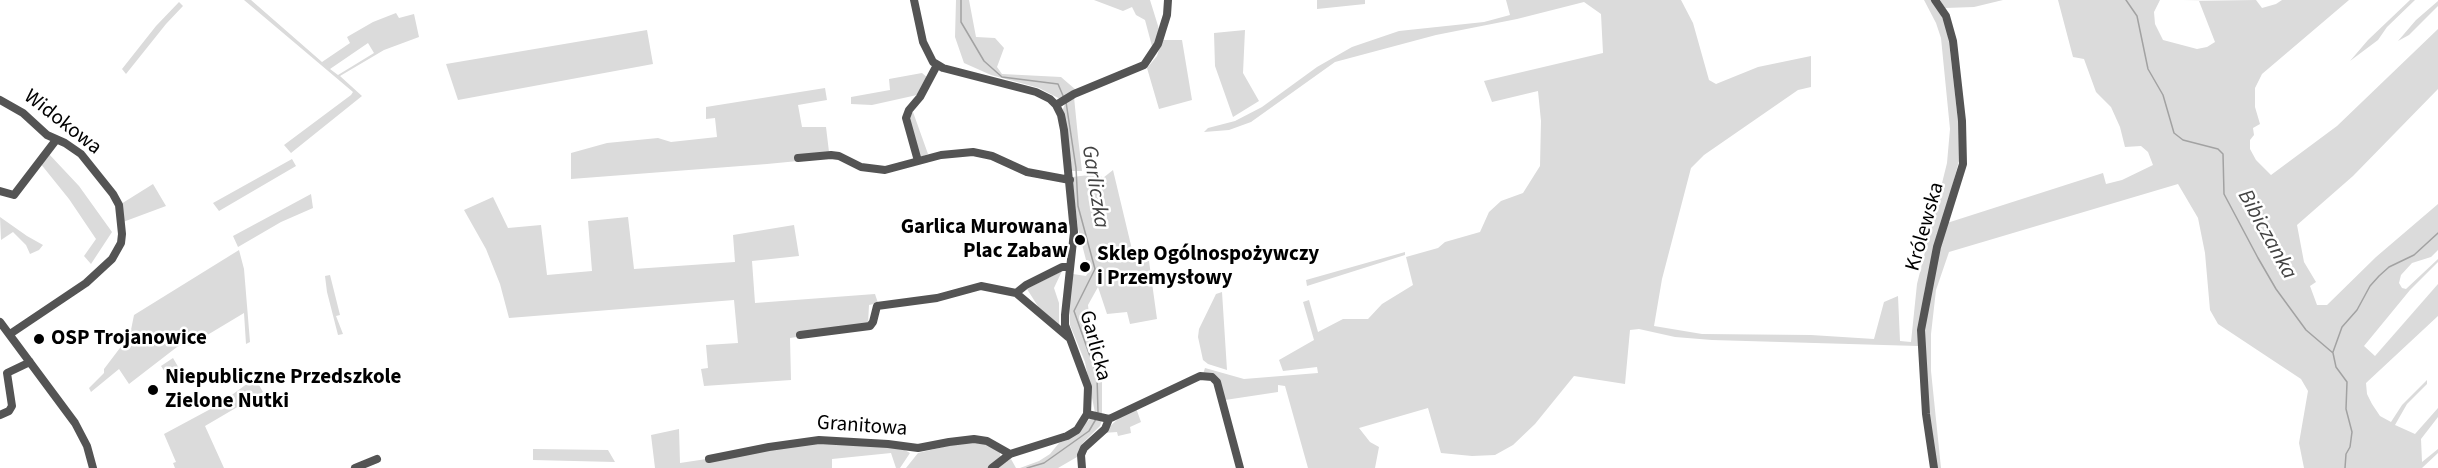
<!DOCTYPE html>
<html>
<head>
<meta charset="utf-8">
<style>
  body { margin:0 }
  canvas { display:block; background:#fff }
</style>
</head>
<body>
<canvas width="2438" height="468"></canvas>
<script>
const context = document.querySelector('canvas').getContext('2d');
context.lineJoin = 'round';
function paint(path, color) { context.fillStyle = color; context.fill(path, 'evenodd'); }
const shape = rows => new Path2D(rows.map(r => 'M' + r).join(''));
function stroke(path, color, width, dash) { context.strokeStyle = color; context.lineWidth = width; context.lineCap = dash ? 'butt' : 'round'; context.setLineDash(dash || []); context.stroke(path); }
function write(font, color, halo, rows, align = 'center') {
  context.font = font + ' "Source Sans 3",sans-serif'; context.lineWidth = 5; context.setLineDash([]); context.textBaseline = 'middle'; context.strokeStyle = halo; context.fillStyle = color; for (const [text, x, y, turn = 0] of rows) {
    context.save(); context.translate(x, y); context.rotate((+turn || 0) * Math.PI / 180); context.textAlign = isNaN(turn) ? turn : align; if (halo) context.strokeText(text, 0, 0); context.fillText(text, 0, 0); context.restore();
  }
}
const green = shape([
  [244,0,251,0,322,62,350,43,347,37,373,22,396,13,399,18,414,14,419,37,384,50,340,76,362,96,291,153,284,145,351,95,353,92],
  [368,43,374,53,338,75,330,69],
  [956,0,969,0,976,37,995,38,1004,48,997,67,1002,74,1061,77,1076,90,1060,99,1039,88,991,75,964,63,955,37],
  [1094,0,1150,0,1159,29,1153,50,1145,20,1136,15,1132,7,1123,11],
  [1317,0,1365,0,1365,4,1317,9],
  [1506,0,1681,0,1693,23,1709,80,1716,84,1758,67,1811,56,1811,87,1798,90,1704,155,1691,168,1662,279,1654,326,1702,334,1811,335,1874,339,1884,302,1898,296,1900,341,1911,342,1917,284,1947,163,1950,129,1941,38,1936,23,1924,0,1933,0,1946,25,1949,42,1959,130,1959,161,1925,288,1918,346,1712,340,1675,337,1639,329,1630,330,1625,384,1574,376,1535,424,1513,445,1495,455,1472,456,1441,453,1428,408,1359,428,1370,442,1379,447,1375,468,1308,468,1285,386,1278,385,1278,392,1225,400,1221,385,1203,374,1205,368,1244,379,1318,373,1317,367,1283,371,1279,360,1314,340,1303,302,1309,300,1318,332,1343,319,1368,319,1382,304,1413,285,1406,257,1438,248,1445,242,1480,232,1489,212,1501,201,1523,193,1540,166,1541,121,1538,91,1492,102,1484,81,1603,53,1601,14,1584,2,1517,19,1436,35,1335,62,1251,122,1229,130,1204,132,1208,128,1235,121,1262,107,1317,67,1352,47,1399,31,1484,22,1510,15],
  [1940,0,2003,0,1974,7,1945,8],
  [2058,0,2160,0,2154,12,2155,24,2163,40,2197,49,2207,47,2215,42,2199,1,2182,1,2256,0,2262,8,2276,4,2282,0,2349,0,2262,74,2255,88,2255,107,2260,124,2253,128,2254,135,2250,140,2250,149,2256,160,2271,175,2337,126,2438,29,2438,89,2353,176,2297,225,2304,262,2316,282,2310,286,2317,305,2327,305,2376,257,2438,204,2438,250,2431,257,2412,263,2401,275,2399,283,2402,288,2406,289,2438,259,2438,262,2410,290,2364,346,2375,356,2438,284,2438,316,2366,383,2367,394,2372,404,2380,416,2391,422,2402,405,2427,380,2427,384,2407,404,2395,425,2415,434,2438,408,2438,417,2421,439,2422,462,2438,449,2438,453,2422,468,2304,468,2299,443,2308,391,2301,379,2218,324,2210,310,2205,253,2198,218,2178,184,1949,252,1936,290,1931,334,1931,371,1941,468,1935,468,1928,416,1923,330,1938,248,1947,223,2103,173,2106,184,2122,180,2153,165,2148,152,2141,146,2125,147,2120,127,2111,107,2096,92,2084,59,2073,57],
  [2410,0,2415,0,2387,27,2378,40,2350,61,2368,40],
  [2438,1,2438,6,2409,35,2398,41,2416,20],
  [179,2,183,6,166,24,126,74,122,69,156,26],
  [647,30,653,64,458,100,446,64],
  [1245,30,1243,73,1259,101,1233,117,1215,66,1214,33],
  [1162,40,1182,40,1192,100,1159,109,1147,68,1157,56],
  [922,73,928,78,917,95,872,105,851,104,851,97,890,90,889,79],
  [825,88,827,100,798,105,802,127,826,127,829,152,798,161,767,164,571,179,571,153,607,143,658,138,671,142,717,137,715,118,706,119,706,107],
  [1074,97,1078,137,1082,171,1072,171,1063,109,1065,104],
  [913,112,928,154,919,158,909,118],
  [48,153,79,186,112,232,91,264,84,256,96,239,69,199,40,163],
  [292,159,296,166,219,211,213,203],
  [1113,170,1135,262,1149,261,1157,319,1130,324,1127,312,1107,314,1098,287,1088,305,1089,315,1102,383,1102,413,1095,413,1085,362,1070,325,1069,299,1073,274,1086,276,1091,266,1090,261,1086,260,1078,229,1072,177,1098,174,1103,178],
  [153,184,166,206,123,222,121,204],
  [311,194,313,208,281,222,238,247,233,236],
  [493,197,508,228,541,225,547,275,592,271,588,221,628,217,634,269,735,262,733,235,794,225,799,256,752,261,755,303,875,294,878,303,869,305,868,324,864,326,797,332,797,337,790,338,791,380,704,386,701,369,708,368,706,345,738,343,734,300,509,318,500,284,486,249,464,210],
  [0,217,27,236,43,245,39,250,30,254,26,245,13,232,1,240],
  [239,250,244,269,250,342,246,344,244,313,189,346,187,343,177,347,129,384,119,369,91,392,89,388,104,373,104,369,126,340,131,330,134,315],
  [1405,252,1405,255,1307,286,1306,280],
  [1062,271,1054,288,1059,303,1059,326,1039,308,1027,289],
  [330,275,340,315,336,316,343,334,338,335,327,292,325,276],
  [1222,292,1227,370,1208,364,1203,360,1198,337,1199,329,1216,294],
  [173,358,184,377,173,384,161,366],
  [255,378,263,392,205,426,224,468,175,468,173,463,176,462,164,434,218,405],
  [1136,408,1141,422,1130,427,1131,433,1118,436,1117,432,1103,433,1122,415],
  [1091,418,1102,420,1100,426,1082,444,1077,457,1058,468,1020,468,1039,461,1050,454,1059,443,1069,439],
  [679,429,680,463,826,441,901,448,910,453,900,468,896,468,891,453,832,459,832,468,655,468,651,435],
  [964,442,988,444,999,448,1002,464,1011,459,1016,468,906,468,918,453],
  [533,449,608,450,615,462,533,460]
]);
const stream = shape([
  [961,0,961,22,984,61,1002,77,1058,84,1064,98],
  [2126,0,2137,16,2148,69,2163,95,2174,133,2183,140,2218,149,2223,154,2224,194,2258,258,2276,289,2306,330,2333,353,2336,367,2347,382,2346,409,2352,432,2350,447,2346,454,2345,468],
  [1066,102,1076,168,1078,206,1095,269,1074,311,1097,376,1098,412],
  [2333,352,2342,327,2357,310,2370,286,2379,276,2389,267,2414,255,2438,233],
  [1027,468,1044,463,1089,431,1096,419]
]);
const minor = shape([
  [914,0,923,42,933,62,943,68,1036,92,1050,99,1056,105,1061,115,1064,130,1074,232,1065,315,1065,325,1088,387,1087,414,1077,430,1067,436,1010,454,992,468],
  [0,100,23,113,47,135,65,143,81,154,113,194,119,205,122,234,121,243,112,259,86,283,10,334],
  [1056,105,1074,94,1144,65,1158,44,1167,15,1168,0],
  [798,158,831,155,839,156,861,167,885,170,941,155,973,152,992,156,1027,172,1070,180],
  [918,161,906,118,909,110,920,97,937,65],
  [0,191,14,195,56,140],
  [1016,293,1026,285,1062,267,1070,267],
  [0,322,75,423,87,446,93,468],
  [800,335,870,326,873,322,877,306,937,298,981,286,1016,293,1068,337],
  [1087,414,1109,419,1200,376,1212,377,1217,382,1240,468],
  [0,415,9,411,12,406,7,373,30,362],
  [709,459,769,447,819,440,888,444,918,448,949,442,974,439,987,441,1010,454],
  [355,468,377,459],
  [1082,468,1081,455,1084,448,1105,429,1109,419],
  [1934,468,1926,414,1921,330,1937,247,1963,164,1962,121,1953,41,1946,16,1935,0]
]);
const markers = [
  [1080,240,6,"#000"],
  [1085,267,6,"#000"],
  [39,339,6,"#000"],
  [153,390,6,"#000"]
];
const streetNames = [
  ["Widokowa",62,123,38],
  ["Królewska",1926,227,-74],
  ["Garlicka",1094,346,75],
  ["Granitowa",862,427,4]
];
const poiNames = [
  ["Garlica Murowana",1068,228,"right"],
  ["Plac Zabaw",1068,252,"right"],
  ["Sklep Ogólnospożywczy",1097,255],
  ["i Przemysłowy",1097,279],
  ["OSP Trojanowice",51,339],
  ["Niepubliczne Przedszkole",165,378],
  ["Zielone Nutki",165,402]
];
const waterNames = [
  ["Garliczka",1094,187,81],
  ["Bibiczanka",2266,235,61]
];
paint(green, '#dbdbdb');
stroke(stream, '#a2a2a2', 1.5);
stroke(minor, '#545454', 8);
for (const [x, y, r, color] of markers) { const dot = new Path2D(); dot.arc(x, y, r, 0, 2 * Math.PI); context.fillStyle = color; context.fill(dot); stroke(dot, '#fff', 2); }
write('21px', '#000', '#fff', streetNames);
write('bold 21px', '#000', '#fff', poiNames, 'left');
write('italic 22px', '#434343', '#fff', waterNames);
</script>
</body>
</html>
